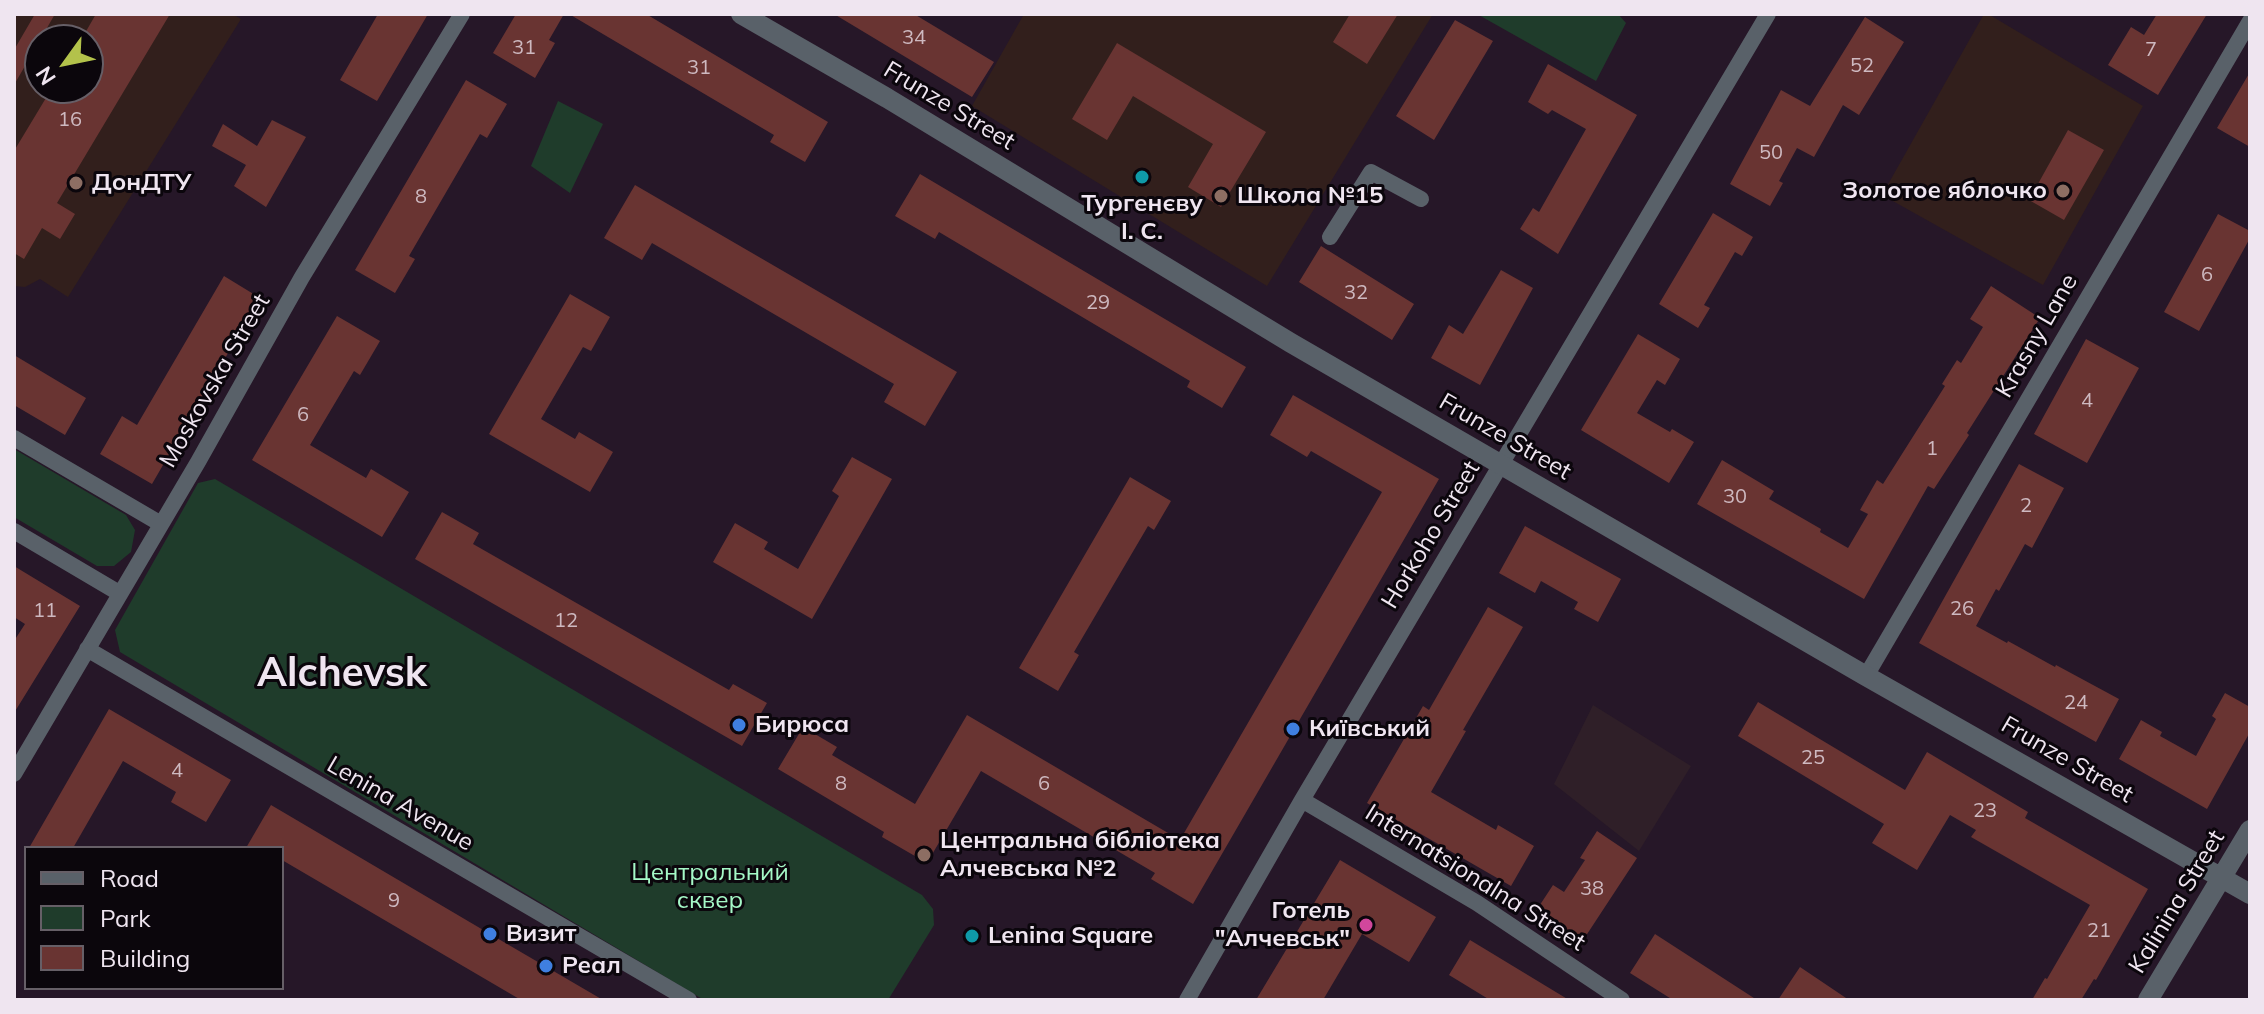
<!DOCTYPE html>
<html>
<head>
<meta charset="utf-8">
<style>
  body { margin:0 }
  #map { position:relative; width:2264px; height:1014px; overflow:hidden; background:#261728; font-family:Mulish,sans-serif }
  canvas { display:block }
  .frame { position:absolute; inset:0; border:16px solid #efe5f0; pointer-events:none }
  .legend { position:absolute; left:24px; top:846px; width:260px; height:144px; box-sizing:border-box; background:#0b060c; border:2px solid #665f67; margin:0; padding:10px 14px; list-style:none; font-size:24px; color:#efe5f0 }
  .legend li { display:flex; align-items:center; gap:16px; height:40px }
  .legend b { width:40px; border:2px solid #665f67 }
  .north { position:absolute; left:24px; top:24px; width:80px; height:80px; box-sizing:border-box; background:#0b060c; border:2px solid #665f67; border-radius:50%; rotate:237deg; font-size:22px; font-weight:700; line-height:32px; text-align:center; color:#efe5f0 }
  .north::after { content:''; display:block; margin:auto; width:28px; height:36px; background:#b3c24b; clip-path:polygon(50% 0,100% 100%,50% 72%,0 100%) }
</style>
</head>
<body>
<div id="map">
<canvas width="2264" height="1014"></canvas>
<div class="frame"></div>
<ul class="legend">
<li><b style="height:10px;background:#596169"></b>Road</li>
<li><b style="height:22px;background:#1f3c2b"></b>Park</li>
<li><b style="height:22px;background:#693432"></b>Building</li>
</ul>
<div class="north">N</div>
</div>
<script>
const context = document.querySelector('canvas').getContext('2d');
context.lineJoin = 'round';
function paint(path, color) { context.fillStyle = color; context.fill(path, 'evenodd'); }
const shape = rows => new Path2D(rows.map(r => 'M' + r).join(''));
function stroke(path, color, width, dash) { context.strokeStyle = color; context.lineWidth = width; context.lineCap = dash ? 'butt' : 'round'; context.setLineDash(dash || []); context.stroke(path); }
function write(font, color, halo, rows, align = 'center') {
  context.font = font + ' Mulish,sans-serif'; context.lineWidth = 6; context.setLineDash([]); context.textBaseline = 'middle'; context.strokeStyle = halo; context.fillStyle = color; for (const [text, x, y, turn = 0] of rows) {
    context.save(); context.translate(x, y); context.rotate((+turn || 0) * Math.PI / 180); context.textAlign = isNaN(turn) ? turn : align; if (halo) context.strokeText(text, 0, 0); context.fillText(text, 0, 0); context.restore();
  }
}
const industrial = shape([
  [1593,705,1691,766,1639,851,1554,784]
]);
const education = shape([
  [14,14,232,14,241,19,68,297,40,279,25,287,14,286],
  [40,40,88,40,88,88,40,88],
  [1024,14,1433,14,1267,286,972,106],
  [1984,14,1988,14,2143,106,2043,285,1882,195]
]);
const green = shape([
  [1477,14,1618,14,1626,23,1596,81],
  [558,101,603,124,570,193,531,166],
  [14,449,126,515,135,530,131,552,114,566,97,566,14,517],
  [215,479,922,895,933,909,934,925,888,1000,704,1000,120,652,115,630,198,483]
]);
const building = shape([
  [35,14,55,14,14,85,14,50],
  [96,14,170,14,57,203,75,214,60,239,42,228,24,259,14,253,14,151,52,88,88,88,88,40,81,40],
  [378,14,428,14,377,101,340,80],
  [516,14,564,14,549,40,555,43,535,78,493,53],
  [569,14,646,14,828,122,805,162,770,142,774,135],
  [834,14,914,14,994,62,972,97],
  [1350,14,1398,14,1367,64,1333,42],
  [2157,14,2207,14,2158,95,2108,65,2131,27,2144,35],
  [1865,17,1904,42,1859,115,1843,105,1814,157,1797,148,1779,181,1783,183,1770,206,1730,184,1781,90,1810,106],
  [1455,20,1493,41,1434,140,1396,116],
  [1117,43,1266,132,1221,207,1188,187,1213,144,1133,96,1107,140,1072,119],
  [1548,64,1637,115,1558,254,1520,229,1533,208,1539,212,1586,129,1552,110,1548,114,1528,102],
  [2250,72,2250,147,2217,128],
  [466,80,507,104,487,138,480,134,409,256,415,259,395,293,355,270],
  [272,120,306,137,266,207,234,186,246,165,212,146,223,124,257,146],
  [2068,130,2104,150,2064,220,2029,200],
  [920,174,1246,367,1222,408,1187,387,1190,381,939,232,935,239,895,216],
  [635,185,957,372,925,426,884,402,894,384,652,243,642,260,604,238],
  [1713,213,1753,237,1742,256,1735,252,1704,305,1710,308,1698,328,1659,304],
  [2218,214,2250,231,2250,238,2199,331,2164,312],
  [1321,246,1414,304,1392,340,1299,282],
  [1501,270,1533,288,1480,385,1431,358,1449,325,1463,334],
  [224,276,260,298,152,484,100,454,122,416,137,425],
  [1991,286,2040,318,1967,433,1969,435,1934,489,1928,486,1864,599,1697,504,1722,460,1774,491,1769,499,1821,529,1820,532,1848,548,1868,514,1860,510,1877,480,1883,484,1945,386,1942,384,1957,360,1961,363,1983,327,1970,319],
  [570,294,610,317,591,351,583,347,541,419,575,439,579,432,613,452,590,492,489,434],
  [337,316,380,341,360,375,354,371,310,445,366,478,371,469,409,492,382,537,252,460],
  [1638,334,1680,359,1665,385,1657,380,1637,413,1670,432,1672,429,1694,442,1669,483,1581,430],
  [2086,339,2139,368,2087,463,2034,434],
  [14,355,86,398,65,435,14,405],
  [1293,395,1439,479,1193,904,1151,879,1155,873,981,771,927,863,882,837,884,832,778,769,803,727,837,747,832,755,915,804,967,715,1180,840,1382,492,1311,451,1307,457,1270,435],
  [852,457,892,479,812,619,713,562,735,523,768,542,764,549,798,569,839,496,832,491],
  [2019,464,2064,488,2032,548,2025,544,1999,591,1996,589,1976,626,2007,643,2008,641,2055,667,2056,665,2119,699,2096,742,1919,643],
  [1130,477,1171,501,1154,530,1148,526,1074,652,1079,655,1058,691,1019,668],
  [442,512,479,533,473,544,729,690,733,684,767,703,742,746,415,559],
  [1525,526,1621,579,1598,622,1574,609,1578,602,1541,581,1535,593,1499,573],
  [14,566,80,606,14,713,14,641,25,624,14,617],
  [1488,607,1523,627,1463,730,1466,731,1431,792,1496,830,1498,825,1534,846,1511,886,1367,803,1423,706,1429,710],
  [2225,693,2250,707,2250,732,2207,809,2119,759,2141,720,2162,732,2160,736,2196,756,2216,719,2212,716],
  [1758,702,1905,790,1927,752,2028,812,2025,818,2148,889,2096,980,2094,979,2081,1000,2032,1000,2045,978,2047,979,2090,905,1971,837,1976,830,1950,815,1917,870,1872,843,1884,824,1738,736],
  [109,709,231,780,206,822,171,802,176,792,123,761,73,848,29,848],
  [271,805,490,934,603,1000,521,1000,282,860,282,848,246,848],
  [1597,831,1637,858,1576,951,1530,920,1553,885,1564,892,1585,860,1580,858],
  [1340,860,1436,917,1409,962,1362,934,1323,1000,1256,1000],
  [1655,934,1757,1000,1673,1000,1630,973],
  [1470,940,1569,1000,1490,1000,1449,975],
  [1800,967,1849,1000,1778,1000]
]);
const minor = shape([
  [1330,237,1371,172,1421,199],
  [14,438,161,524],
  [14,531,119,593],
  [87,649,689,1000],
  [1866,676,2250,21],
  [14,774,198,462,302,277,462,14],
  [1302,800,1477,903,1622,1000],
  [1187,1000,1302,800,1768,14]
]);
const tertiary = shape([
  [741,14,887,98,1291,343,1866,676,2250,894],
  [2148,1000,2250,830]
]);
const markers = [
  [1142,177,8,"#0f9aa8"],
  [76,183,8,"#8d6e63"],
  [2063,191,8,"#8d6e63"],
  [1221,196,8,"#8d6e63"],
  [739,725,8,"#3f7fe0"],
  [1293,729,8,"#3f7fe0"],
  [924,855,8,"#8d6e63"],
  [1366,925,8,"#d1479c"],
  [490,934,8,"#3f7fe0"],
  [972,936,8,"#0f9aa8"],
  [546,966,8,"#3f7fe0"]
];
const numberNames = [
  ["34",914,38],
  ["31",524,48],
  ["7",2151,50],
  ["52",1862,66],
  ["31",699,68],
  ["16",70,120],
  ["50",1771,153],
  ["8",421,197],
  ["6",2207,275],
  ["32",1356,293],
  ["29",1098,303],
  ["4",2087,401],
  ["6",303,415],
  ["1",1932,449],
  ["30",1735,497],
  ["2",2026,506],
  ["26",1962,609],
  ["11",45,611],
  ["12",566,621],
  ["24",2076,703],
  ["25",1813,758],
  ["4",177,771],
  ["8",841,784],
  ["6",1044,784],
  ["23",1985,811],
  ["38",1592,889],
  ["9",394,901],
  ["21",2099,931]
];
const streetNames = [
  ["Frunze Street",949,106,31],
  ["Krasny Lane",2037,336,-60],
  ["Moskovska Street",215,381,-60],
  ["Frunze Street",1505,437,30],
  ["Horkoho Street",1431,535,-59],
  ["Frunze Street",2067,760,30],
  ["Lenina Avenue",400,804,30],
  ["Internatsionalna Street",1475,878,32],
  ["Kalinina Street",2177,902,-59]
];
const poiNames = [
  ["ДонДТУ",92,183],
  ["Золотое яблочко",2047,191,"right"],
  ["Школа №15",1237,196],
  ["Тургенєву",1142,204,"center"],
  ["І. С.",1142,232,"center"],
  ["Бирюса",755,725],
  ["Київський",1309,729],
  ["Центральна бібліотека",940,841],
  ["Алчевська №2",940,869],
  ["Готель",1350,911,"right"],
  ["\"Алчевськ\"",1350,939,"right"],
  ["Визит",506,934],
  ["Lenina Square",988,936],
  ["Реал",562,966]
];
const parkNames = [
  ["Центральний",710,873],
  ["сквер",710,901]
];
const townNames = [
  ["Alchevsk",342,674]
];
paint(industrial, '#2f1f28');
paint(education, '#321f1c');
paint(green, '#1f3c2b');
paint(building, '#693432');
stroke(minor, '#596169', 16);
stroke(tertiary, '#596169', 20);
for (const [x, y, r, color] of markers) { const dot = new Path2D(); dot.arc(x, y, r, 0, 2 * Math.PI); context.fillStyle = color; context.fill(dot); stroke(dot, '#0b060c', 3); }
write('20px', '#ceb9c0', null, numberNames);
write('24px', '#efe5f0', '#0b060c', streetNames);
write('bold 24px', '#efe5f0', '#0b060c', poiNames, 'left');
write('24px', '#a5f8c7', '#0b060c', parkNames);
write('bold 40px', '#efe5f0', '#0b060c', townNames);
</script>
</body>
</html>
